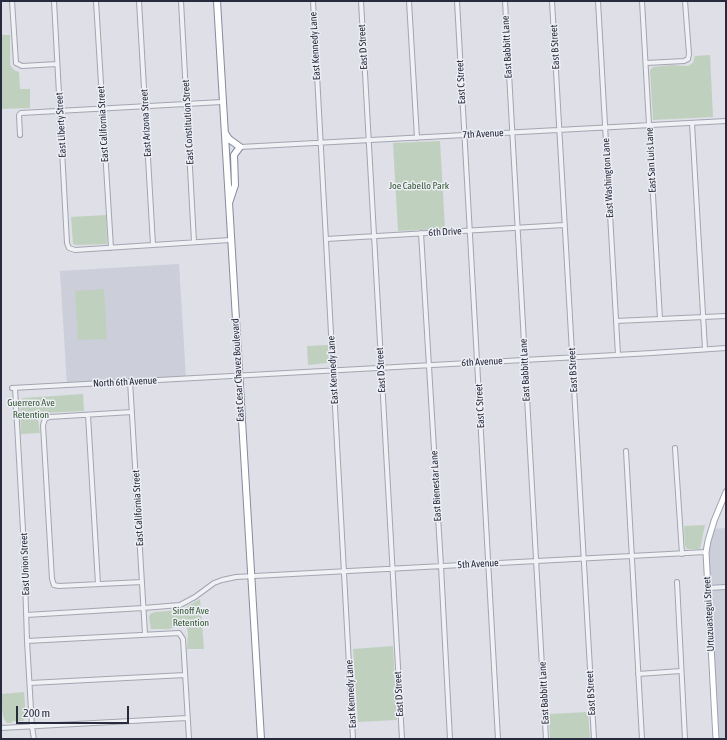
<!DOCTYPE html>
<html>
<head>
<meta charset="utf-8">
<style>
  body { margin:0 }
  #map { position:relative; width:727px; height:740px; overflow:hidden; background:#dedfe7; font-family:"Asap Condensed",sans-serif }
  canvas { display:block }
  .frame { position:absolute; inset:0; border:2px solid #282b3d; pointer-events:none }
  .scale { position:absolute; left:16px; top:706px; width:113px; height:18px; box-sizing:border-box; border:2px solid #282b3d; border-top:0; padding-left:5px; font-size:12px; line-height:14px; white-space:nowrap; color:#282b3d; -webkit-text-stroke:3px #edeff5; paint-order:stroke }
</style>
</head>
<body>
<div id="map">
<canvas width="727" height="740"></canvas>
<div class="frame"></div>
<div class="scale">200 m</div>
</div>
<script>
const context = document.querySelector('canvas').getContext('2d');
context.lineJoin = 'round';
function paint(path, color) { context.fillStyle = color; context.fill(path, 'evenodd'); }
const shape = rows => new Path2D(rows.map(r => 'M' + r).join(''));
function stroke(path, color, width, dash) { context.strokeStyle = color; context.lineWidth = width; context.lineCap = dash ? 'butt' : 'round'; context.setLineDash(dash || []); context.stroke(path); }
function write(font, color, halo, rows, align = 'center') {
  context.font = font + ' "Asap Condensed",sans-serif'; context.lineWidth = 3; context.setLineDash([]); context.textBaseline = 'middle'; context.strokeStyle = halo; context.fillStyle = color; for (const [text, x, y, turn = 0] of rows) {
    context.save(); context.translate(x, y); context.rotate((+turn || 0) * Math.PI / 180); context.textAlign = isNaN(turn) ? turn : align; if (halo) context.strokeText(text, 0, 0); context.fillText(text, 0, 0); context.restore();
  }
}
const built = shape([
  [179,264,186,378,67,385,60,271],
  [726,528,726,739,716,739,707,563,711,529]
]);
const green = shape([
  [1,35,10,35,10,65,14,70,19,72,20,89,30,89,30,108,1,109,2,89],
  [710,55,713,117,653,120,650,70,653,67,672,65,688,66,693,63,695,56],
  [440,141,445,229,398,231,393,143],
  [106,215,107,244,76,245,73,244,71,217],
  [104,289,107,339,78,340,75,291],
  [328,345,329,360,327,363,308,365,307,346],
  [83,394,84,411,42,413,38,419,40,433,21,434,20,401,23,398],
  [705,525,700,549,687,549,685,545,684,526],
  [200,599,204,649,187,649,188,633,187,628,185,626,182,625,169,629,151,629,149,618,150,614,155,612,181,610],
  [393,646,397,720,358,722,353,649],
  [24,692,26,717,23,721,13,721,11,723,7,723,4,719,1,707,1,694],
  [588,712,590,739,550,739,549,714]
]);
const minor = shape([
  [12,1,16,63,22,66,57,64],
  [54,1,67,243,69,248,75,250,230,240],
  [96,1,111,248],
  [139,1,153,245],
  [181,1,194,242],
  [313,1,353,739],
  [361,1,402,739],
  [409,1,417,138],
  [457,1,498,739],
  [505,1,546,739],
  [552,1,594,739],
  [598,1,618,355],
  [642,1,660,319],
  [646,63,684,61,688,59,689,54,685,1],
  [692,123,705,349],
  [20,135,19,115,21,113,222,102],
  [240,147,726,121],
  [421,233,441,566,450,739],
  [326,239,564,225],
  [616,321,726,316],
  [130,381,145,634],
  [12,388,652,353,726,348],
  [15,388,24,548,27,641,32,727,34,739],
  [132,412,49,417,45,419,43,425,52,579,54,585,59,586,142,582],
  [88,415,98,584],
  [675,448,682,554],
  [626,451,642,739],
  [677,582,685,739],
  [708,588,726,587],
  [26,615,143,608,180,605,195,597,214,583,222,580,236,577,706,552],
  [27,641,179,633,183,639,189,739],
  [638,674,681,671],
  [30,683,185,675],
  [1,728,187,718]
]);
const major = shape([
  [716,739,706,552,708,541,714,521,726,492]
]);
const highway = shape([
  [217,1,261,739],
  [225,133,229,139,240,147,234,155,235,185,229,203]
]);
const streetNames = [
  ["East Kennedy Lane",315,46,-93],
  ["East D Street",363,47,-93],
  ["East Babbitt Lane",507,47,-93],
  ["East B Street",555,47,-93],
  ["East C Street",461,82,-93],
  ["East Constitution Street",188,122,-93],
  ["East Arizona Street",146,123,-93],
  ["East California Street",103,124,-93],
  ["East Liberty Street",61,125,-93],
  ["7th Avenue",483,134,-3],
  ["East San Luis Lane",651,160,-93],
  ["East Washington Lane",608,178,-93],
  ["6th Drive",445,232,-3],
  ["6th Avenue",482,362,-3],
  ["East Cesar Chavez Boulevard",238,370,-93],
  ["East Kennedy Lane",333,370,-93],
  ["East D Street",381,370,-93],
  ["East Babbitt Lane",525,370,-93],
  ["East B Street",573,370,-93],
  ["North 6th Avenue",125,382,-3],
  ["East C Street",480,406,-93],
  ["East Bienestar Lane",436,486,-93],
  ["East California Street",138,508,-93],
  ["East Union Street",25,564,-92],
  ["5th Avenue",478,564,-3],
  ["Urtuzuastegui Street",709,614,-93],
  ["East Babbitt Lane",544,693,-93],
  ["East B Street",591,693,-93],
  ["East Kennedy Lane",351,694,-93],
  ["East D Street",399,694,-93]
];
const parkNames = [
  ["Joe Cabello Park",419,186],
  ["Guerrero Ave",31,403],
  ["Retention",31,415],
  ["Sinoff Ave",191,611],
  ["Retention",191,623]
];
paint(built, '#ccced9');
paint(green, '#c0d0bf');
stroke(minor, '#a4a5b1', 6);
stroke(major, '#9ea2b2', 7);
stroke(highway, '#868a9d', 8);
stroke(minor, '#f0f1f5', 4);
stroke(major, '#fff', 5);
stroke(highway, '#fff', 6);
write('10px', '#282b3d', '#edeff5', streetNames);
write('10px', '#365836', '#edeff5', parkNames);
</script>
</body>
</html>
